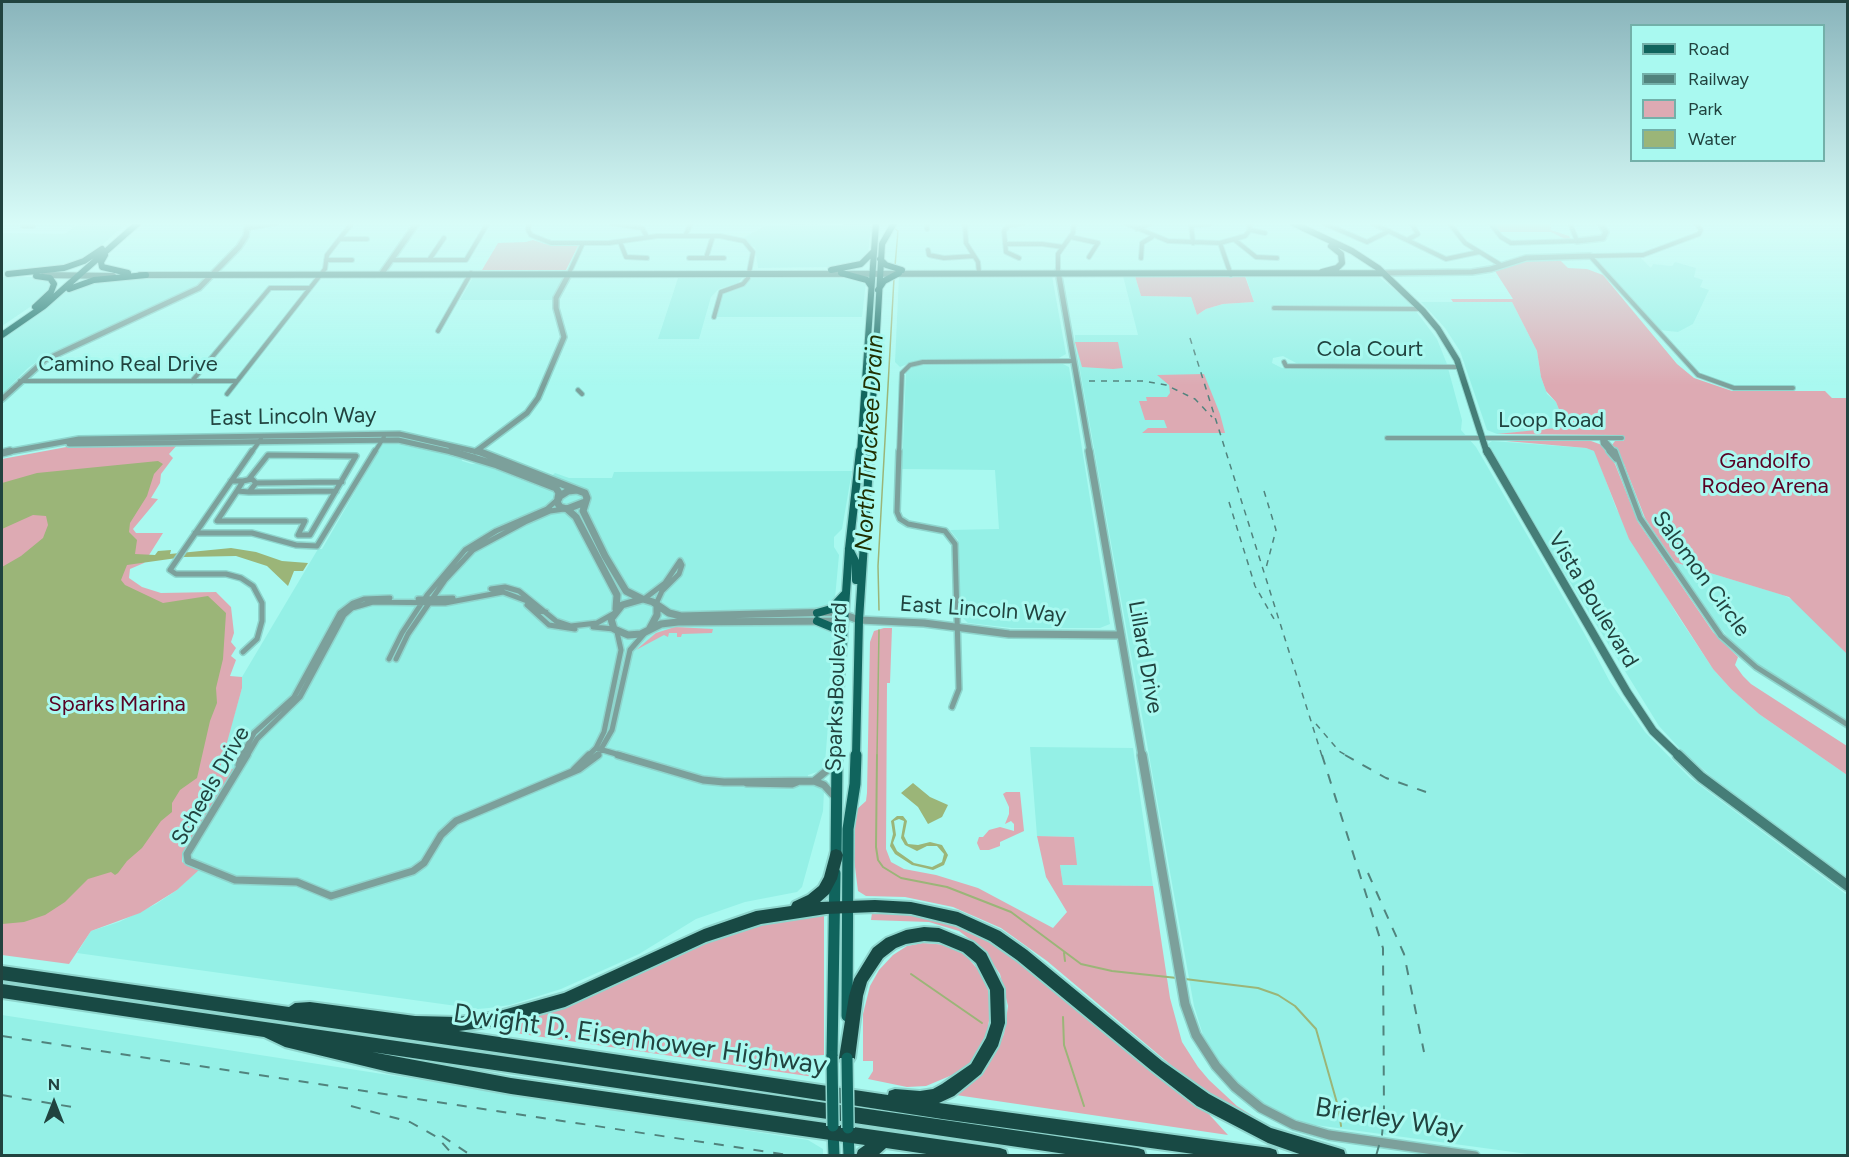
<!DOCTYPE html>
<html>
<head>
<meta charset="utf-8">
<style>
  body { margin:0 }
  #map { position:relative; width:1849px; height:1157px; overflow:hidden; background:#a9f9f0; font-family:Figtree,sans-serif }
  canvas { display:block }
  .frame { position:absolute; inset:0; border:3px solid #21433f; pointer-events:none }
  .legend { position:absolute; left:1630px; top:24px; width:195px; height:138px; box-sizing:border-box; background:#a9f9f0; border:2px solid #73b0a9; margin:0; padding:8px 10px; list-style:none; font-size:18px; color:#21433f }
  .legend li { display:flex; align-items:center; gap:12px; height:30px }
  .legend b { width:30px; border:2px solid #73b0a9 }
  .north { position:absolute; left:24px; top:1073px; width:60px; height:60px; -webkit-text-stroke:4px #a9f9f0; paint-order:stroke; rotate:0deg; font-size:16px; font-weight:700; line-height:24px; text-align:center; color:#21433f }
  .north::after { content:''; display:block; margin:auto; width:21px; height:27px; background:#21433f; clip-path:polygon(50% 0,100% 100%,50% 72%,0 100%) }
</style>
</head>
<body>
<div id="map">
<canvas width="1849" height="1157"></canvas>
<div class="frame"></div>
<ul class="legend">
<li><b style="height:8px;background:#10645d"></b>Road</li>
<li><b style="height:8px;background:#51837d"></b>Railway</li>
<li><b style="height:16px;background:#ddaab3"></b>Park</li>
<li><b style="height:16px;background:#9bb578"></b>Water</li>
</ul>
<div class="north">N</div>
</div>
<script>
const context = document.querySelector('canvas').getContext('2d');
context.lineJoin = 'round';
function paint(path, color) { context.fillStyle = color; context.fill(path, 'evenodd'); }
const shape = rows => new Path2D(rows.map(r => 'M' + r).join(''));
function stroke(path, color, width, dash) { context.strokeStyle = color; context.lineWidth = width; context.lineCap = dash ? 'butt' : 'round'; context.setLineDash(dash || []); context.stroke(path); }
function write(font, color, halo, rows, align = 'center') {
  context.font = font + ' Figtree,sans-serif'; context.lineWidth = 6; context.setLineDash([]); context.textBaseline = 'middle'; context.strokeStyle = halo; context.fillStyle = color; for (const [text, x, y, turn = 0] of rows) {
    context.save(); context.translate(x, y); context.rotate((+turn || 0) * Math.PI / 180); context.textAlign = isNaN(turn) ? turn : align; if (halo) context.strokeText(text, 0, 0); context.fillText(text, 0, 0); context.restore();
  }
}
const built = shape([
  [79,223,127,223,89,256,65,267,2,271,2,233,65,234],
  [871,224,868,255,863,262,844,267,758,268,755,248,743,238,767,225],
  [1641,258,1651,268,1653,264,1672,266,1675,262,1696,268,1694,277,1703,280,1700,287,1709,290,1693,324,1678,332,1659,330,1596,259],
  [679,275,744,276,738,283,719,289,711,297,699,339,658,339],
  [844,275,866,282,862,317,717,317,723,293,746,284,753,276],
  [899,275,1052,276,1066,354,1059,358,918,360,900,367,895,362],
  [1123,276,1135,276,1141,296,1191,297,1197,315,1206,309,1223,304,1254,302,1246,277,1378,276,1409,302,1437,339,1447,364,1298,364,1283,356,1273,358,1272,363,1282,368,1448,368,1462,420,1461,430,1476,447,1584,633,1610,682,1645,732,1690,778,1847,895,1847,1155,1535,1155,1308,1124,1278,1112,1257,1101,1229,1076,1203,1035,1194,1006,1075,342,1075,335,1138,335],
  [2,277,38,277,50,281,52,285,36,303,2,326],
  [473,277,563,277,553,300,460,300],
  [205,278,191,289,42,358,28,368,2,394,2,337,71,288,106,279],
  [1421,302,1512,302,1537,351,1541,377,1547,394,1556,402,1566,428,1497,434,1487,430,1460,351,1445,328],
  [1061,363,1069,367,1110,624,1100,628,1012,628,968,623,961,616,958,540,950,530,999,529,995,470,902,469,906,372,913,366,923,364],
  [1492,441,1586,448,1595,451,1616,508,1676,613,1713,669,1731,689,1759,714,1847,775,1847,879,1728,791,1681,750,1659,726,1503,474,1489,447,1488,444],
  [387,442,461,457,462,461,472,464,479,463,540,487,555,473,569,478,612,478,614,472,852,471,842,529,834,537,834,547,839,555,835,598,828,606,826,628,835,638,825,763,820,771,808,775,807,786,818,786,824,791,823,811,802,887,797,892,745,902,696,919,639,954,561,989,510,1005,489,1008,478,1009,77,953,91,931,119,922,156,904,177,890,198,870,182,862,182,854,234,769,219,768,242,688,242,677,318,549,322,549,382,445],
  [1674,562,1783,595,1797,602,1847,654,1847,721,1763,668,1735,645,1718,625],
  [1030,747,1133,748,1153,886,1063,885,1060,865,1076,865,1074,837,1037,836],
  [2,1015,808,1140,823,1149,823,1155,2,1155]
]);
const green = shape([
  [1493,223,1550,223,1551,230,1569,236,1571,239,1565,239,1551,232,1499,232],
  [533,240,545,244,578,246,566,270,482,270,498,243,526,242],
  [1558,258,1568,268,1587,269,1603,275,1677,364,1694,378,1732,391,1825,391,1832,398,1847,398,1847,654,1789,597,1674,562,1645,518,1624,464,1612,445,1615,441,1624,441,1620,435,1497,434,1566,427,1556,402,1546,391,1541,377,1537,351,1512,302,1453,302,1451,299,1513,299,1495,271,1531,259],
  [1135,276,1245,276,1254,302,1223,304,1206,309,1197,315,1191,297,1141,296],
  [1075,342,1118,342,1123,368,1113,369,1082,367],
  [1204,374,1220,414,1225,433,1142,433,1148,428,1167,428,1164,420,1145,420,1139,401,1147,401,1146,397,1167,397,1170,393,1169,385,1157,375],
  [1506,441,1591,441,1602,445,1615,464,1638,522,1713,632,1738,657,1735,665,1743,676,1751,684,1847,746,1847,775,1759,714,1731,689,1713,669,1629,539,1594,451,1586,448],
  [178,444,169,454,173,458,161,474,160,483,151,498,158,499,133,529,136,533,163,533,144,563,130,569,129,578,142,587,161,593,216,592,231,607,234,633,231,642,236,648,231,656,236,660,230,676,242,677,242,688,220,768,235,769,200,830,182,854,182,862,199,870,177,890,140,913,91,931,69,964,2,955,2,459,72,446],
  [675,627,713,629,712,633,682,634,681,637,677,637,677,633,669,633,668,637,664,635,636,650,656,633],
  [884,628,892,628,890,683,887,683,886,849,891,862,904,869,936,875,978,888,1053,928,1067,912,1046,877,1037,836,1074,837,1077,865,1060,865,1063,885,1153,886,1170,998,1182,1042,1198,1067,1209,1080,1237,1106,1269,1126,1243,1116,1209,1097,1047,961,1001,928,953,907,905,897,866,896,858,891,854,859,855,826,856,810,866,801,867,793,870,642,874,631],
  [1006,792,1020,792,1024,831,1000,842,1000,846,989,850,980,850,977,843,979,837,983,837,989,830,1000,827,1014,831,1014,824,1011,821,1005,824,1009,814,1009,807,1003,794],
  [824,913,824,1055,806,1056,805,1063,807,1071,814,1077,495,1030,495,1026,541,1014,720,936,761,924],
  [872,913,911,913,949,922,1005,950,1170,1085,1206,1111,1228,1135,956,1095,988,1066,1004,1034,1008,1006,1000,974,983,949,959,931,929,922,871,920],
  [923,943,948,945,961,950,981,973,986,981,991,1005,988,1028,983,1045,969,1064,957,1073,926,1086,907,1087,868,1079,873,1071,873,1061,863,1061,863,1014,870,986,879,970,893,955,907,946]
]);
const water = shape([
  [158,461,163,464,154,474,147,496,130,523,129,532,137,540,135,554,155,555,158,551,171,550,170,554,231,548,256,552,282,561,308,563,303,571,294,571,288,586,267,566,236,556,184,557,127,565,121,580,125,585,163,603,208,596,226,613,223,659,216,688,217,703,210,721,197,778,180,790,172,803,172,812,161,821,142,848,127,861,118,873,115,875,111,872,88,879,65,902,45,915,24,922,2,924,2,567,21,556,43,538,48,525,46,516,33,515,2,529,2,483,37,473],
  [913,783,930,797,948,805,942,817,928,824,918,807,901,793],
  [897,816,903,816,907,821,904,836,908,844,918,845,930,842,942,845,948,855,944,865,933,870,925,868,912,865,895,854,890,846,893,834,891,821],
  [899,819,904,821,901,838,905,845,917,851,927,846,937,846,944,854,942,862,932,867,914,863,897,851,893,843,896,835,894,821]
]);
const streamFar1 = shape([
  [894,228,898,231,895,266],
  [879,610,878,566,894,278],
  [877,756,879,630]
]);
const stream = shape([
  [877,755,876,847,878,860,883,867,901,878,947,887,1011,912,1081,964,1112,971,1177,978],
  [1064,953,1065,961],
  [911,974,982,1023],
  [1185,979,1258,988,1278,995,1295,1006,1316,1029,1339,1110,1341,1126],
  [1063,1017,1064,1045,1084,1106]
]);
const minorFar2 = shape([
  [22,223,23,226,33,226],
  [529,223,528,230,531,235,551,243,609,243,657,236,720,236,744,241,753,252,748,278,743,284,721,292,714,317],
  [611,223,642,228,647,237],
  [927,223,927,229],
  [965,223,966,243,978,262,979,273],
  [1125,223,1168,241,1220,243,1245,236,1250,230,1249,223],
  [1191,223,1193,243],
  [1323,223,1367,242,1389,231],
  [1372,223,1446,259,1479,252],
  [1449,223,1465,243,1501,265],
  [1490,223,1501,237,1511,243],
  [1191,225,1209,224],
  [248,228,277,223],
  [1137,229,1149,224],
  [1250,230,1265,233],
  [685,236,691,223],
  [1071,237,1098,243,1089,257],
  [340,239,367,239],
  [1407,240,1418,234,1411,223],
  [1236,241,1256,257,1277,258],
  [620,242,626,257,647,258],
  [1220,243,1231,275],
  [1511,243,1577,241,1570,223],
  [1005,244,1042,244,1063,247],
  [928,250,929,255,944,258,974,256],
  [1590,256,1698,375,1734,388,1793,388],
  [1590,256,1643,255,1699,234,1701,230,1696,223],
  [689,258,724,258],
  [706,258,713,236],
  [1019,258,1006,252,1004,231,1009,225,1024,223],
  [1141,258,1142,243,1152,237],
  [326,260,352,260],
  [392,260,466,260,488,223],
  [429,260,444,238],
  [570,271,583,243],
  [1058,271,1058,254,1073,233,1074,223],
  [1274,308,1422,309],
  [438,331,471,273],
  [1284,362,1286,366,1459,367],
  [20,381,237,381],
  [192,381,270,288,310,288],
  [578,390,582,394],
  [227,394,325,269,327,255,352,223],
  [1387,438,1622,438],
  [1603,438,1616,453],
  [1602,439,1603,444,1611,453],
  [251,453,261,439],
  [374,453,384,437],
  [899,453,902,373,910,365,923,362,1074,361]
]);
const minorFar1 = shape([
  [899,451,897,512,900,519,908,524,945,531,955,544,959,689,952,707],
  [1609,451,1616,459],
  [1615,451,1640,518,1721,636,1756,667,1848,725],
  [252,479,256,483,249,492,237,491,243,481,252,479],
  [231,481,243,481],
  [256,483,342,482],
  [237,491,217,521,305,521,298,535,310,535,356,456,268,455,249,479],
  [249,492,336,491],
  [195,533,252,533,296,545,317,546,375,451],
  [491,589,505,587,519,591,556,621,571,626,597,623,613,614],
  [418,599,453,598],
  [644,599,665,583,680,561],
  [656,604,662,591,679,574,682,565,680,561],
  [527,605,549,625,575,629],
  [593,627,614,629],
  [243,652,257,639,262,621,262,603,253,586,241,578,226,574,176,574,170,570,252,451],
  [389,659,402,633,427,595,465,550,496,531,547,509,557,500],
  [396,659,408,634,445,580,473,550,525,522,550,511,564,509],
  [596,748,623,756],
  [242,756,254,733,294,697,340,613,353,603,364,599,390,598],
  [247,756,257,739,300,697,344,615,352,608,373,602,445,603,503,592,527,601,538,611,546,612],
  [588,756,596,748,604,732,621,650,617,632],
  [597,756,612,730,630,650,644,634]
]);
const minor = shape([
  [247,755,187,854,188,861,235,880,297,882,331,896,413,871,424,863,441,835,456,821,579,769,598,755],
  [618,755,703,780,724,782,814,781,824,785,833,795],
  [239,765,242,755],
  [574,770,589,755],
  [814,781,836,763],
  [747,783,792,784,797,782]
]);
const tertiaryFar2 = shape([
  [1577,241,1603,238,1606,232,1600,223],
  [1058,271,1090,453],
  [382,273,417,223],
  [1383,273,1472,272,1491,269,1526,258,1590,256],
  [2,399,45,360,199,288,239,247,246,236,248,223],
  [69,444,398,440,456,453],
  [475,452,527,413,538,398,564,337,556,308,556,298,569,274],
  [2,453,79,439,399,434,482,453]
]);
const tertiaryFar1 = shape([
  [451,451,497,465,556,488,559,493,558,498],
  [478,451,577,490],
  [1089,451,1142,756],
  [2,453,10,451],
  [585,502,567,509,560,507,557,502,560,496,568,491,577,490,585,493,587,498,583,511,605,556,626,591,642,599],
  [567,509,576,517,617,595,616,609],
  [844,617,836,621,678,622,661,624,641,634,628,635,614,629,611,619,622,605,643,599,653,602,669,613,681,616,837,612,859,620,924,623,1009,634,1121,635],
  [650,628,657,615,657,605]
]);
const tertiary = shape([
  [1142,755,1185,1004,1196,1035,1216,1066,1235,1087,1261,1108,1294,1125,1329,1135,1475,1156]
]);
const secondaryFar2 = shape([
  [1293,223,1352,251,1378,268,1423,311,1438,329,1457,360,1487,453],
  [1322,272,1337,268,1342,263,1341,254,1331,246],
  [44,275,113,276],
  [140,275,1383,273]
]);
const secondaryFar1 = shape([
  [1487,451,1627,692,1653,731,1679,756]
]);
const secondary = shape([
  [1678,755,1701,777,1848,886]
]);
const primaryFar2 = shape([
  [105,255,101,262,102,267,128,273],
  [880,259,886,265,902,270],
  [831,270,861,264,873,252],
  [841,273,867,280,871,286],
  [8,274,64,268,84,261,102,249],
  [69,289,94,280,146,275],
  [878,290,884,281,899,273],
  [35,307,51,292,54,284,50,278,36,276],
  [2,335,44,306,138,223],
  [860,453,876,223],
  [870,453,882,244,894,223]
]);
const primaryFar1 = shape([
  [849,549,856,563,856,580],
  [817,613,831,609,845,594],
  [817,621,834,628,842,640],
  [837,756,838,711,849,549,860,451],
  [856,756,859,620,870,451]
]);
const primary = shape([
  [836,860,837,755],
  [847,1016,848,829,855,784,856,755],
  [832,1056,835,873],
  [833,1129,834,1156],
  [848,1132,849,1156]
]);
const motorway = shape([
  [836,849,841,851,843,855,837,879,829,894,820,902,875,900,911,902,958,912,1000,931,1027,950,1162,1061,1209,1094,1271,1128,1338,1148,1344,1150,1346,1156,1305,1156,1268,1143,1197,1106,1152,1071,1017,960,990,941,956,925,911,914,875,912,826,914,761,924,706,942,565,1007,496,1026,459,1031,888,1095,889,1091,895,1089,920,1091,933,1089,942,1084,971,1064,986,1038,991,1023,990,990,976,963,963,952,939,942,924,941,906,944,896,948,883,958,867,982,863,996,855,1058,852,1063,847,1066,842,1063,839,1058,849,996,854,979,873,948,886,938,906,930,924,927,939,928,973,942,986,953,1004,989,1005,1023,998,1046,981,1074,954,1096,939,1103,1270,1148,1276,1150,1278,1156,1208,1156,942,1119,709,1083,2,980,2,966,289,1007,295,1003,310,1002,415,1016,458,1017,496,1012,564,993,704,929,756,911,791,906,793,902,808,895,819,886,824,877,831,851,836,849],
  [2,984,1138,1148,1144,1150,1146,1156,1079,1156,372,1052,511,1078,1000,1148,1006,1150,1008,1156,940,1156,886,1148,877,1156,856,1156,858,1150,865,1145,511,1094,389,1072,285,1047,264,1037,2,998,2,984]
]);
const railFar1 = shape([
  [1190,338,1322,756],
  [1089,381,1144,381,1166,385,1195,399,1212,417],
  [1264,491,1276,530,1266,568],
  [1229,502,1255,586,1274,619],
  [1316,724,1339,751,1347,756]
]);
const rail = shape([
  [1322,755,1383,948,1384,1114,1382,1135,1376,1156],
  [1345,755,1386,778,1426,792],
  [1368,873,1404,954,1424,1052],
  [2,1036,794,1156],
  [2,1095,78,1108],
  [351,1106,410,1122,437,1137,454,1156],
  [442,1136,472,1156]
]);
const primaryBridge = shape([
  [832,1056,833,1126],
  [847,1058,848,1128]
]);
const streetNames = [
  ["Cola Court",1370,350],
  ["Camino Real Drive",128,365],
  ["East Lincoln Way",293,417,-1],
  ["Loop Road",1551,421],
  ["Salomon Circle",1701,574,54],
  ["Vista Boulevard",1593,600,59],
  ["East Lincoln Way",983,610,4],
  ["Lillard Drive",1145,657,80],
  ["Sparks Boulevard",837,687,-88],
  ["Scheels Drive",211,786,-60]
];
const parkNames = [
  ["Gandolfo",1765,462],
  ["Rodeo Arena",1765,487],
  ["Sparks Marina",117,705]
];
const waterNames = [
  ["North Truckee Drain",870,443,-87]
];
const nearStreetnames = [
  ["Dwight D. Eisenhower Highway",640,1040,8],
  ["Brierley Way",1389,1119,9]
];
paint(built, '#94f0e6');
paint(green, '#ddaab3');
paint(water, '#9bb578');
stroke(streamFar1, '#9bb578', 1.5);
stroke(stream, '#9bb578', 2);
stroke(minorFar2, '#8ed5cd', 6);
stroke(minorFar1, '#8ed5cd', 8);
stroke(minor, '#8ed5cd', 10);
stroke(tertiaryFar2, '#8ed5cd', 8);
stroke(tertiaryFar1, '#8ed5cd', 10);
stroke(tertiary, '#8ed5cd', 12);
stroke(secondaryFar2, '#8ed5cd', 8);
stroke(secondaryFar1, '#8ed5cd', 10);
stroke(secondary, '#8ed5cd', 13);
stroke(primaryFar2, '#8ed5cd', 8);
stroke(primaryFar1, '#8ed5cd', 11);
stroke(primary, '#8ed5cd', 14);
stroke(motorway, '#8ed5cd', 4);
stroke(minorFar2, '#7ca09b', 4);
stroke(minorFar1, '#7ca09b', 5);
stroke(minor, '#7ca09b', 7);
stroke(tertiaryFar2, '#7ca09b', 5);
stroke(tertiaryFar1, '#7ca09b', 7);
stroke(tertiary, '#7ca09b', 9);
stroke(secondaryFar2, '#457d77', 6);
stroke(secondaryFar1, '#457d77', 8);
stroke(secondary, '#457d77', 10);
stroke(primaryFar2, '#10645d', 6);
stroke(primaryFar1, '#10645d', 8);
stroke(primary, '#10645d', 11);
paint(motorway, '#184944');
stroke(railFar1, '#51837d', 1.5, [6, 6]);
stroke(rail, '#51837d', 2, [10, 10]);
stroke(primaryBridge, '#8ed5cd', 14, []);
stroke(primaryBridge, '#10645d', 11);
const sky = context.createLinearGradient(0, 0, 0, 385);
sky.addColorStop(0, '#89b4bb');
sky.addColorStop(0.58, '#d8fcf8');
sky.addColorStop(1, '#d8fcf800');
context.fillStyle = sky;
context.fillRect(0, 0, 1849, 385);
write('22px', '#21433f', '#a9f9f0', streetNames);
write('22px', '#590224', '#a9f9f0', parkNames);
write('italic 24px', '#213002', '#a9f9f0', waterNames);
write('27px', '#21433f', '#a9f9f0', nearStreetnames);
</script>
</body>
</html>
